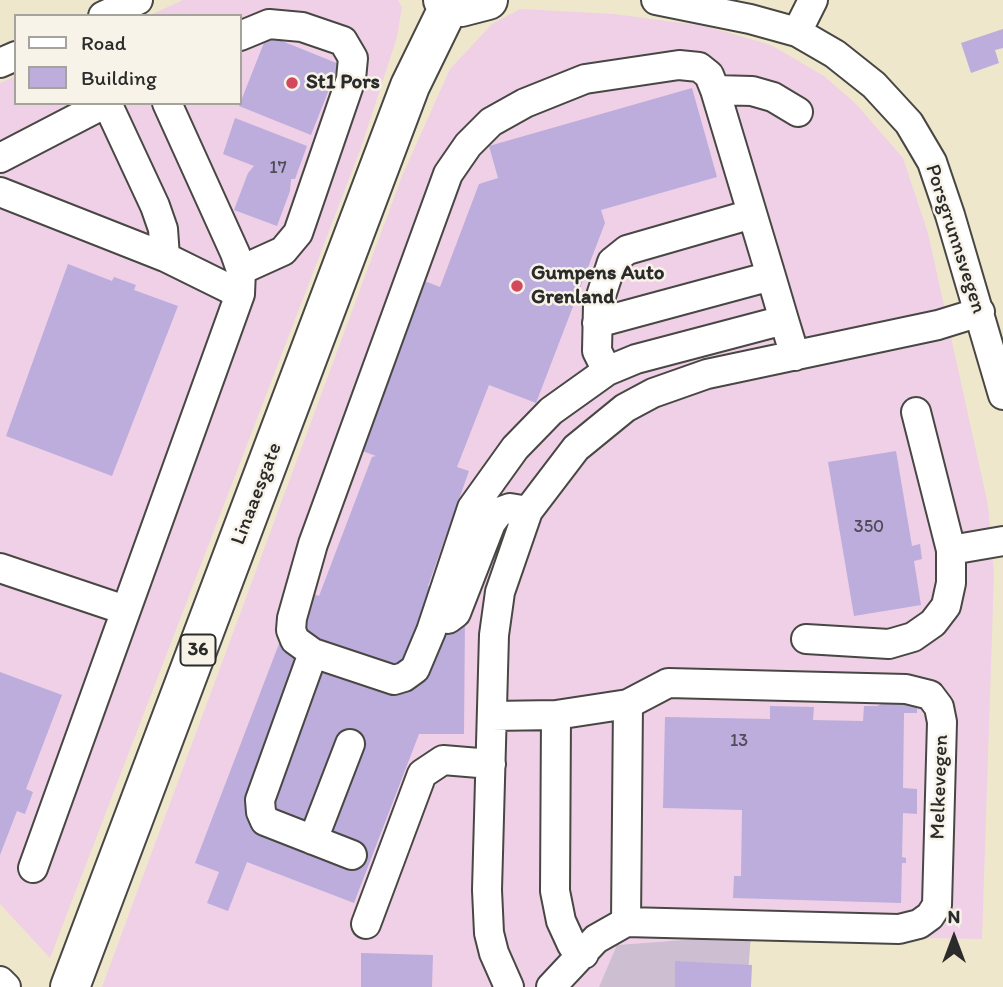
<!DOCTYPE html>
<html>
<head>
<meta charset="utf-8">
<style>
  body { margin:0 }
  #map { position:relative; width:1003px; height:987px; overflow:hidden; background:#efe7cc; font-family:Itim,sans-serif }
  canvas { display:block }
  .legend { position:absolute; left:14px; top:14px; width:228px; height:91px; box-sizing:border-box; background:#f7f3e8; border:2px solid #a5a39c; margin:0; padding:9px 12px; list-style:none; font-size:21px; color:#2b2b2b }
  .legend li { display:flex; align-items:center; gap:14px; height:35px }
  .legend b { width:35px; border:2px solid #a5a39c }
  .north { position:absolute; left:919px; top:903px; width:70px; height:70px; -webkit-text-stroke:5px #f7f3e8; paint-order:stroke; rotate:0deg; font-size:19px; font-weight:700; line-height:28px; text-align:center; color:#2b2b2b }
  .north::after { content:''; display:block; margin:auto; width:24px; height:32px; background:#2b2b2b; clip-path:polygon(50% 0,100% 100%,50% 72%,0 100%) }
</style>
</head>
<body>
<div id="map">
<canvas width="1003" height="987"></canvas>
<ul class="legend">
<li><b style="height:9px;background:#fff"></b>Road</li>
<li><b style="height:19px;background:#bcaddc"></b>Building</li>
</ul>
<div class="north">N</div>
</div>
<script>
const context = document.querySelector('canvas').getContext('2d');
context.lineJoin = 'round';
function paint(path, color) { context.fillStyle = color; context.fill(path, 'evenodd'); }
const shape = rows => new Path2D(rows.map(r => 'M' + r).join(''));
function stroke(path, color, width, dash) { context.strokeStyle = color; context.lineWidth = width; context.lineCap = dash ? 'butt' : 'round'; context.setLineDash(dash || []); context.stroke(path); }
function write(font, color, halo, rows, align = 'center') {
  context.font = font + ' Itim,sans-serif'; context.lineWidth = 5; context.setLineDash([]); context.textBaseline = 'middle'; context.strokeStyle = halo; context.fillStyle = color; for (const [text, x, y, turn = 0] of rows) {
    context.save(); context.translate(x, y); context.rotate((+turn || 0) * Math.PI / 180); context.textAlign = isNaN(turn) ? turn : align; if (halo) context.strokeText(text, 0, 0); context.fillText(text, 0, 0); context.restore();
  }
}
const built = shape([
  [183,0,398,0,402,7,397,37,362,145,50,958,0,904,0,83,16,76,16,103,240,103,240,16,148,16],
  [520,9,614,14,705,26,771,45,824,76,856,104,903,158,928,233,988,505,994,574,982,939,751,935,618,945,599,987,102,987,402,176,450,69,492,24]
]);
const industrial = shape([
  [751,935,747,987,599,987,617,945]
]);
const building = shape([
  [1003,29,1003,48,995,50,999,63,971,73,961,43],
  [267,35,339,64,311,135,239,106],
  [692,88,717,177,601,210,605,223,536,403,489,385,457,467,469,471,428,586,470,603,465,618,464,734,419,734,354,903,247,862,228,911,207,903,219,872,195,863,300,589,319,596,372,457,376,456,357,449,422,280,440,287,479,184,498,178,489,146],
  [235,118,307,146,295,179,291,179,290,191,277,226,234,210,248,173,254,166,223,154],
  [68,264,112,281,114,277,136,285,134,290,178,306,112,476,6,436],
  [896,451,912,546,920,544,922,559,914,561,921,605,854,616,828,462],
  [0,672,62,695,26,789,33,792,25,814,17,811,0,855],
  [888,701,917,702,917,713,904,713,903,788,917,789,917,814,903,813,902,857,906,858,906,863,902,863,901,903,733,898,734,876,741,876,742,810,663,808,665,717,770,719,770,706,814,707,813,720,863,721,864,706,877,706],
  [361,953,433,955,432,987,361,987],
  [675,961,752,965,751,987,675,987]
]);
const minor = shape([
  [656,0,750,19,797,32,835,54,874,85,909,123,932,162,950,215,1003,395],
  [103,16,138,0],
  [797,32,813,0],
  [240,36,269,24,302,27,343,41,353,58,351,79,298,233,283,251,241,270],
  [0,63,16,56],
  [715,90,752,91,773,97,798,112],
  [107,103,155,206,163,229,165,257],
  [0,158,106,103],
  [0,192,165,257,240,294],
  [784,320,636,359,607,371,551,411,515,448,472,508,431,631,415,669,404,677,394,680,313,653,295,640,291,630,292,618,313,544,448,174,468,145,491,122,525,103,585,79,679,65,699,67,709,75,715,90,771,276,784,320,795,356],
  [597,323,771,276],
  [607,371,597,351,598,305,612,262,627,250,752,214],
  [951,550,1003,541],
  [0,568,125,610],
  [448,619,456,613,491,523,499,512,510,508,528,511],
  [806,639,889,644,913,637,933,623,946,606,951,583,951,550,916,412],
  [313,653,260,800,261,812,265,821,352,855],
  [556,715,555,891,561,921,572,945,584,954],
  [492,716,556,715,628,704,668,683,906,689,930,695,939,707,942,722,937,905,930,916,919,924,899,929,626,922,596,939,551,987],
  [313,840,350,744],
  [33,868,240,294,241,270,235,253,167,103],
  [626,922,628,704],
  [366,924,422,774,443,760,491,764],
  [0,981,6,987],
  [509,987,494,953,489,933,487,890,494,635,500,592,528,511,576,448,625,408,653,393,707,374,938,325,980,312]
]);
const highway = shape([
  [443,0,461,7,488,0],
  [70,987,410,86,450,4]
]);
const markers = [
  [292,83,7,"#d1495b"],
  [517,286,7,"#d1495b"]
];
const numberNames = [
  ["17",278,168],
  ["350",869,527],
  ["13",739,741]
];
const shields = [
  [198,650,35]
];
const shieldNames = [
  ["36",198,650]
];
const poiNames = [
  ["St1 Pors",306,83],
  ["Gumpens Auto",531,274],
  ["Grenland",531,298]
];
const streetNames = [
  ["Porsgrunnsvegen",955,239,72],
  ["Linaaesgate",257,494,-69],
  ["Melkevegen",940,787,-88]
];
paint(built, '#efd0e6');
paint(industrial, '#cdbed2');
paint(building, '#bcaddc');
stroke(minor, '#484743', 32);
stroke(highway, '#484743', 42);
stroke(minor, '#fff', 28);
stroke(highway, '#fff', 38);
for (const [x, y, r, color] of markers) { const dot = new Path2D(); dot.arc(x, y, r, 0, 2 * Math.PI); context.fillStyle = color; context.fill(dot); stroke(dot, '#f7f3e8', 2.5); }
write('18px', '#4f4c57', null, numberNames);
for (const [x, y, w] of shields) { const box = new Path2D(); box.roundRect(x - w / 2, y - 15.5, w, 31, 5); context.fillStyle = '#f7f3e8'; context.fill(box); stroke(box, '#2b2b2b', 2); }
write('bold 19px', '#2b2b2b', null, shieldNames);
write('bold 21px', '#2b2b2b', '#f7f3e8', poiNames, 'left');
write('21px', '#2b2b2b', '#f7f3e8', streetNames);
</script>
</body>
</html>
